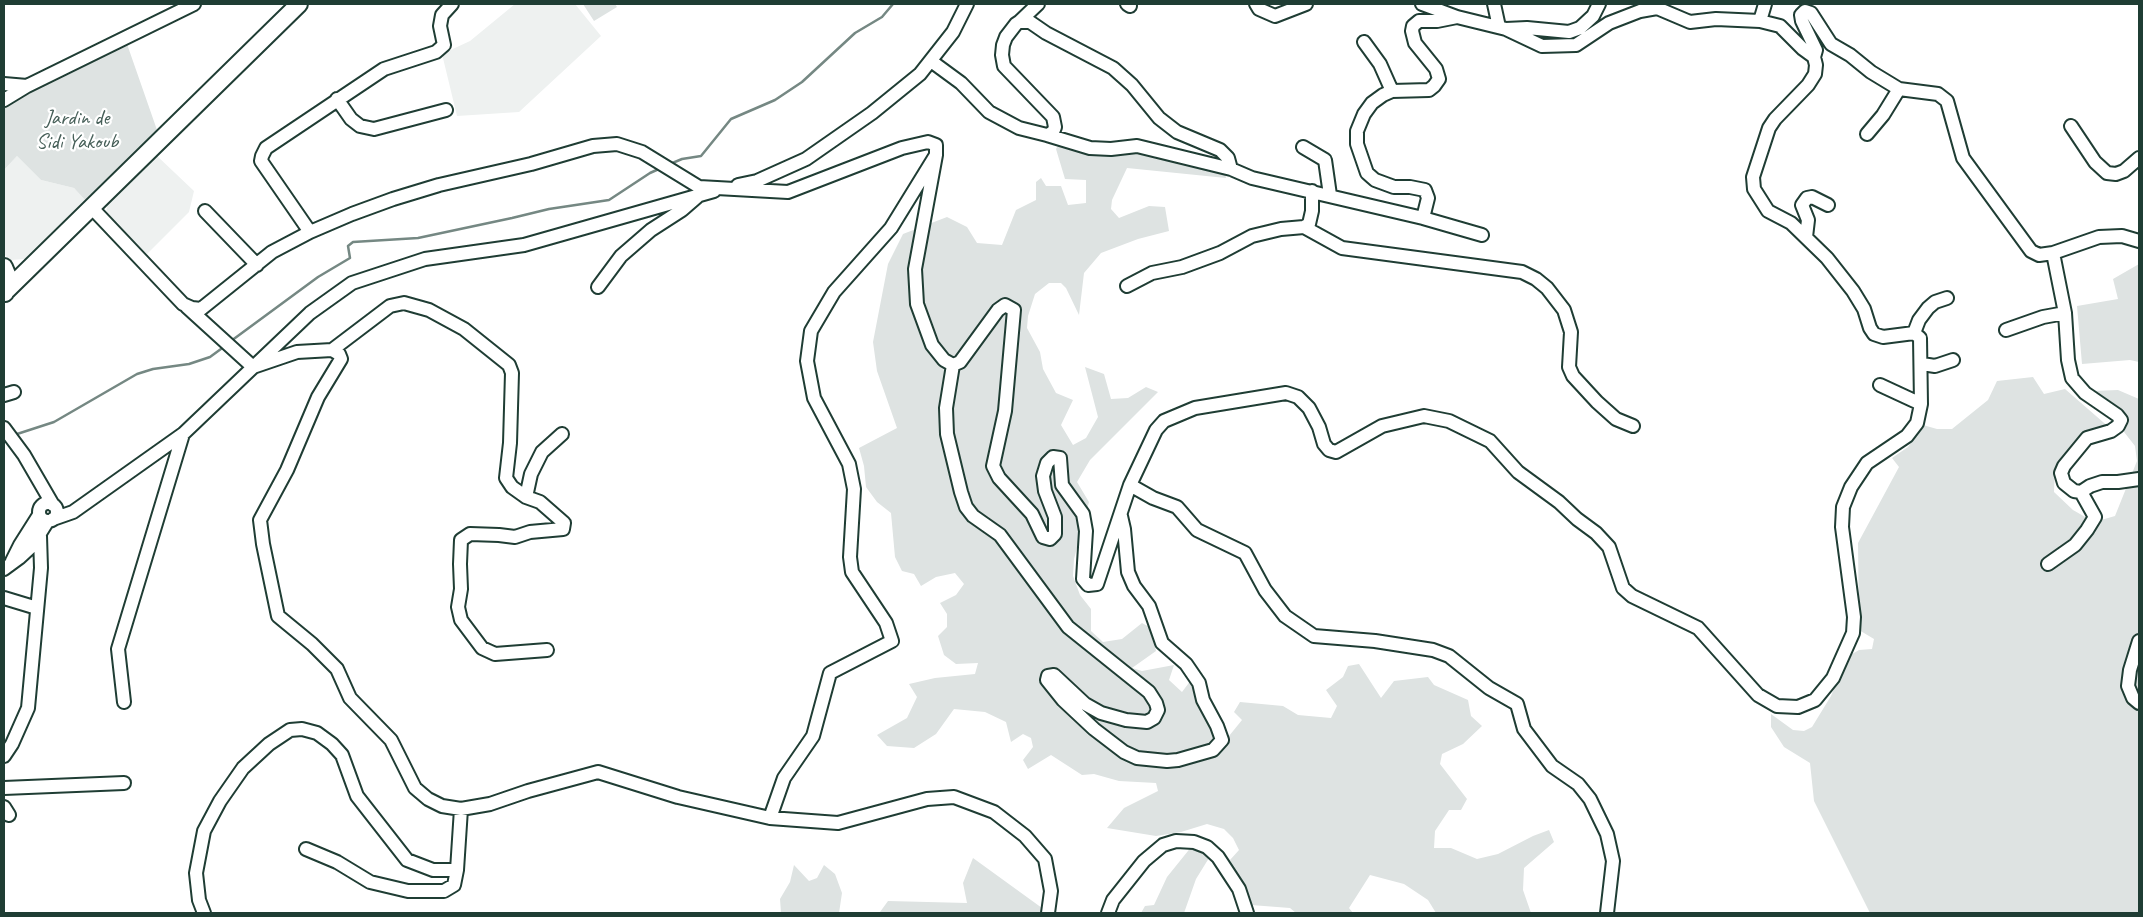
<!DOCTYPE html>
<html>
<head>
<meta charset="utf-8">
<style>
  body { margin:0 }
  #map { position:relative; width:2143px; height:917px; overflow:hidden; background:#fff; font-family:Caveat,sans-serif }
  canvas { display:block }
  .frame { position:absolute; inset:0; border:5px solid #1f3d34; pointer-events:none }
</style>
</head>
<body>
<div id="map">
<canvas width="2143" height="917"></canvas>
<div class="frame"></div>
</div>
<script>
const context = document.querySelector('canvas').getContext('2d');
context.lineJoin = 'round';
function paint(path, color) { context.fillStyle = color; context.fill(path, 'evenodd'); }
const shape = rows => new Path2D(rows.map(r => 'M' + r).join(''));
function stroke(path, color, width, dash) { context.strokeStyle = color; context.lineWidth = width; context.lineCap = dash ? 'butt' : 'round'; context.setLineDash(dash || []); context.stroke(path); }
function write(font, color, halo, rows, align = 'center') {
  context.font = font + ' Caveat,sans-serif'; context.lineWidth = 4.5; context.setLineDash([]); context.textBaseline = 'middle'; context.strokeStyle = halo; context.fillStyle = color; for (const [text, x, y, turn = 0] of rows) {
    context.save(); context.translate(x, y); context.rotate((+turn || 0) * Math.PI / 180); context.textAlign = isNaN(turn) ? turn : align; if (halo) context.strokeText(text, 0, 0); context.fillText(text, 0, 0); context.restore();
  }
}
const built = shape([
  [515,4,575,4,601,36,519,112,457,116,442,54,470,41],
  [155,154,194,191,189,212,147,254,106,213,108,201],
  [17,156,41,180,74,188,85,200,25,259,10,260,4,254,4,170]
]);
const green = shape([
  [583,4,615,4,617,7,594,21],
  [127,44,157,130,85,200,74,188,41,180,17,156,4,170,4,106,31,90],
  [1060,142,1127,152,1158,153,1225,173,1226,178,1127,168,1112,200,1111,209,1119,218,1149,206,1165,207,1169,231,1138,239,1101,253,1084,273,1079,315,1066,288,1061,283,1049,283,1035,294,1028,316,1027,328,1040,352,1043,369,1056,393,1073,400,1061,425,1073,445,1086,438,1098,417,1085,367,1104,374,1111,399,1128,398,1146,387,1158,392,1090,460,1077,482,1089,502,1074,559,1073,576,1080,595,1091,609,1091,631,1103,642,1122,639,1142,623,1151,628,1156,651,1132,668,1142,671,1174,665,1169,680,1182,692,1191,680,1208,715,1229,736,1242,720,1234,712,1240,702,1283,706,1298,715,1331,718,1337,706,1326,690,1343,677,1348,666,1359,664,1381,698,1394,681,1428,677,1434,685,1468,700,1471,716,1482,726,1463,744,1442,754,1440,764,1467,799,1461,810,1449,810,1435,831,1434,848,1451,848,1477,859,1498,854,1533,836,1549,830,1554,842,1524,868,1523,890,1531,913,1436,913,1428,900,1404,884,1370,875,1349,908,1353,913,1296,913,1290,908,1251,905,1230,860,1239,850,1233,838,1224,829,1207,824,1181,832,1156,836,1107,828,1124,808,1158,791,1156,783,1119,781,1094,774,1082,775,1051,755,1028,769,1023,760,1033,747,1031,738,1023,734,1011,742,1006,722,985,712,954,709,936,734,914,748,887,746,877,735,907,718,917,697,909,684,935,678,975,674,978,663,956,664,944,655,938,636,947,627,947,614,940,603,956,595,964,584,955,573,936,577,921,586,914,574,902,571,895,557,891,513,877,502,866,487,864,466,859,448,897,428,877,371,873,342,888,264,903,234,947,217,967,227,977,243,1002,245,1016,210,1036,200,1036,182,1041,178,1046,186,1061,186,1068,205,1086,203,1086,180,1065,179,1056,149],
  [2139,264,2139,362,2130,360,2082,364,2077,306,2118,299,2113,279],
  [2033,377,2044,394,2065,389,2111,429,2085,438,2055,467,2054,492,2073,510,2094,522,2115,516,2137,461,2135,446,2092,391,2118,390,2139,399,2139,913,1870,913,1814,801,1810,763,1784,747,1771,727,1771,714,1793,730,1804,731,1812,727,1831,696,1847,657,1859,650,1872,649,1874,639,1859,630,1858,543,1899,467,1892,458,1908,447,1923,425,1937,429,1952,429,1988,400,1997,381],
  [1192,846,1209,858,1196,879,1184,913,1141,913,1145,906,1154,905,1167,877],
  [973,858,1042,908,1042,913,876,913,880,912,888,901,967,903,963,883],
  [794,865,809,881,817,878,824,865,835,874,842,893,839,913,781,913,780,899,790,882]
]);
const stream = shape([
  [670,164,682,159,701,156,731,119,775,100,802,82,855,33,882,17,893,4],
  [231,341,318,277,350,258,348,246,353,242,418,238,512,218,549,209,609,200,650,173,661,168],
  [14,435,54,422,137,374,153,369,189,364,210,357,225,346]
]);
const minor = shape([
  [1127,4,1130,6],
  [1256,4,1259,9,1275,16,1306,4],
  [1422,4,1457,17,1506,29,1527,28,1569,32,1580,28,1593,16,1599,4],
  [1494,4,1499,27],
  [1760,21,1765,4],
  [1019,22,1038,4],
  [1364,42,1380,64,1392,91],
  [1814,57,1816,50,1802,21,1801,15,1805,11,1811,13,1831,44,1850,55,1871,72,1899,89,1938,94,1947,101,1963,158,2031,251,2039,255,2053,253,2065,313,2068,360,2072,378,2085,393,2117,415,2121,420,2118,426,2111,431,2087,438,2064,466,2061,473,2064,483,2074,491,2081,492,2090,486,2102,482,2118,482,2139,479],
  [931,61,961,83,989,112,1019,128,1047,135,1053,132,1055,127,1053,117,1004,66,1002,55,1003,45,1006,37,1016,24,1019,22,1030,22,1046,33,1113,68,1132,85,1159,118,1177,132,1220,150,1228,158,1231,169],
  [4,84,27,86,194,4],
  [337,99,351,119,360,126,374,129,446,110],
  [4,100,27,86],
  [2071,126,2095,162,2107,173,2116,174,2124,171,2139,158],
  [1867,134,1883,115,1899,89],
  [1047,135,1090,148,1111,149,1137,146,1231,169,1252,178,1423,218,1482,235],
  [1303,147,1325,160,1330,195],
  [936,155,915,269,917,304,932,345,944,360,953,365,960,362,998,310,1005,305,1014,310,1005,411,993,466,999,478,1032,514,1043,537,1050,539,1055,534,1055,517,1045,491,1043,476,1047,463,1053,457,1060,458,1062,485,1083,514,1086,531,1083,579,1088,585,1097,584,1130,485,1156,430,1164,421,1195,408,1286,393,1298,397,1309,408,1319,427,1324,444,1329,450,1336,452,1382,426,1424,416,1449,421,1490,441,1518,472,1559,502,1577,519,1596,533,1609,547,1623,588,1632,596,1698,628,1758,695,1777,706,1798,707,1815,700,1833,678,1853,633,1854,617,1842,527,1843,507,1851,487,1867,463,1907,436,1917,423,1921,404,1920,338,1914,333,1883,337,1874,334,1870,328,1864,309,1853,291,1827,258,1791,223,1768,211,1754,189,1753,177,1769,128,1775,119,1808,85,1815,74,1816,65,1814,57,1803,49,1780,26,1760,21,1716,19,1690,22,1657,8,1640,11,1609,23,1576,45,1542,46,1506,29],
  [738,185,757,181,806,159,872,113,920,74,953,32,967,4],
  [92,208,183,304,192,308,201,309,272,252,310,232,352,214,393,199,439,185,531,164,593,146,617,144,642,152,699,187,788,192,902,148,928,142,936,145,936,155,891,228,834,292,811,331,807,361,814,398,849,464,854,489,850,557,852,572,886,623,892,641,830,673,813,736,784,778,770,818],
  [205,211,257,265],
  [1423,218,1428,198,1425,190,1410,187,1394,187,1375,180,1367,173,1357,144,1357,131,1364,114,1372,103,1383,95,1392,91,1429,90,1434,86,1439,79,1436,69,1415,43,1412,31,1413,26,1419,21,1437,21,1457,17],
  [1304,227,1342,248,1522,272,1536,279,1547,288,1564,310,1571,332,1569,367,1573,376,1597,402,1616,419,1633,426],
  [310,232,261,161,262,156,266,148,384,69,436,52,444,45,440,26,442,15,452,4],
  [1806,237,1808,220,1802,205,1807,198,1812,197,1828,205],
  [2053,253,2099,237,2122,236,2139,241],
  [1127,286,1152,273,1182,267,1220,253,1252,236,1281,229,1304,227,1309,224,1312,211,1312,191],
  [598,287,621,256,651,230,682,210,697,197],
  [187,307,253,367],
  [2006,330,2043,317,2065,313],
  [1914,333,1919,320,1928,308,1935,302,1947,298],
  [332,350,390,306,404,303,429,310,464,329,509,365,512,373,510,443,506,478,512,487,526,497,540,502,564,523,563,529,530,532,515,537,499,535,470,534,461,540,460,564,461,589,458,607,461,620,482,648,495,654,547,650],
  [1922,364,1935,366,1953,360],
  [953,365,946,408,947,434,961,492,966,507,973,516,1000,535,1068,627,1149,692,1156,703,1158,710,1154,718,1147,722,1126,720,1101,713,1085,704,1054,675,1048,676,1047,680,1063,700,1094,729,1124,752,1137,758,1167,761,1178,760,1213,750,1222,740,1217,726,1203,700,1199,683,1186,664,1162,643,1149,606,1134,586,1128,572,1124,529,1121,516],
  [253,367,297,352,332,350,339,354,341,359,318,397,287,470,260,520,263,544,278,616,312,644,337,669,350,698,391,740,415,788,428,799,442,806,461,809,490,804,528,791,598,772,678,797,770,818,838,823,927,799,954,797,994,812,1025,836,1045,859,1051,891,1048,913],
  [1880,385,1921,404],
  [4,395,14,392],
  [4,428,24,455,53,505],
  [1130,485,1153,498,1177,507,1197,530,1245,553,1265,590,1285,616,1314,636,1375,641,1433,650,1449,656,1489,688,1517,704,1524,729,1552,766,1578,784,1590,799,1607,834,1613,861,1607,913],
  [526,497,531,474,542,452,562,434],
  '39 512a9 9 0 1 1 18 0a9 9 0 1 1-18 0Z',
  [53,519,73,512,183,434,310,313,352,283,425,259,524,245,714,191],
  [12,561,20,545,39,515],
  [2048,564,2075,545,2087,530,2095,517,2081,492],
  [4,569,19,558,32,546,47,522],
  [4,598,37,608],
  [2139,641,2130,670,2128,686,2133,698,2139,703],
  [124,702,118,649,183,434],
  [4,756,12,744,28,708,41,568,40,536],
  [4,788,124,783],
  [4,807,9,815],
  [306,849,337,862,370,882,408,891,444,891,454,885,457,870,461,809],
  [204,913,199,900,196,873,204,831,220,801,243,768,269,744,290,730,302,729,317,733,332,744,342,755,357,796,407,860,433,870,457,870],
  [1108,913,1113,900,1144,861,1163,845,1176,841,1194,842,1207,847,1218,857,1239,889,1247,913]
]);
const major = shape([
  [4,267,9,279,5,293],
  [4,293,299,4]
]);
const parkNames = [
  ["Jardin de",77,118],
  ["Sidi Yakoub",77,142]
];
paint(built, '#eef1f0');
paint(green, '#dee3e2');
stroke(stream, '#758883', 2.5);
stroke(minor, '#1f3d34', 16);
stroke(major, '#1f3d34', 20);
stroke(minor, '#fff', 12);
stroke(major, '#fff', 16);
write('21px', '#455e57', '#fff', parkNames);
</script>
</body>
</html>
